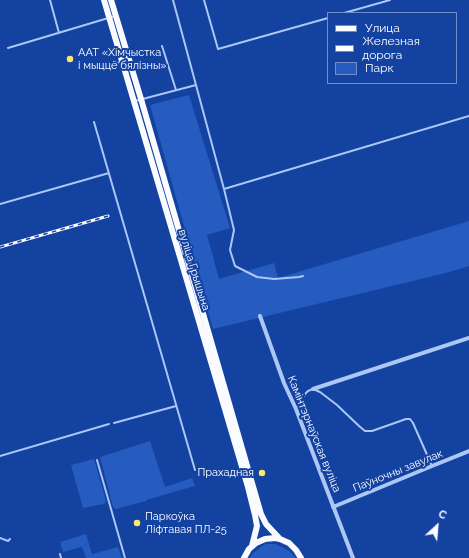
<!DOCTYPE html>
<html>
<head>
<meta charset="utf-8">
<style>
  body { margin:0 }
  #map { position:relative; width:469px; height:558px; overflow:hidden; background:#1342a1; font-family:Raleway,sans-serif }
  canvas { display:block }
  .legend { position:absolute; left:327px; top:12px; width:130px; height:72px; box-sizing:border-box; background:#1342a1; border:1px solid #718ec7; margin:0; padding:5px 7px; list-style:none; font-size:12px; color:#fff }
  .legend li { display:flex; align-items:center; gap:8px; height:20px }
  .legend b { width:20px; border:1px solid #718ec7 }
  .north { position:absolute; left:417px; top:506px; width:40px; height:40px; -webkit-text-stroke:3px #1342a1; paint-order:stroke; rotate:26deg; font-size:11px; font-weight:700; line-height:16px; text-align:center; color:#fff }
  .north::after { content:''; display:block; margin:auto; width:14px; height:18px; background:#fff; clip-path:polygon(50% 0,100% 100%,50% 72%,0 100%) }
</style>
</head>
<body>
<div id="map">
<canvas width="469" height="558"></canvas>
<ul class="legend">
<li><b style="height:5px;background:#fafbff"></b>Улица</li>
<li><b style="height:5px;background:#fff"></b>Железная дорога</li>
<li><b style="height:11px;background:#265bc0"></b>Парк</li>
</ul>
<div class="north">С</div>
</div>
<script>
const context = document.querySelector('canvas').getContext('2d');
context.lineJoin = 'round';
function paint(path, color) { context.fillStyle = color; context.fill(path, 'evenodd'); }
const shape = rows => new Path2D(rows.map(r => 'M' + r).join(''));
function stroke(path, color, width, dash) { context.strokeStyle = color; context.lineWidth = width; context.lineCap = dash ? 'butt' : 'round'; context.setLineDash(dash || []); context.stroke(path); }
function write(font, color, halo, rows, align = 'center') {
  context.font = font + ' Raleway,sans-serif'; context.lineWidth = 4; context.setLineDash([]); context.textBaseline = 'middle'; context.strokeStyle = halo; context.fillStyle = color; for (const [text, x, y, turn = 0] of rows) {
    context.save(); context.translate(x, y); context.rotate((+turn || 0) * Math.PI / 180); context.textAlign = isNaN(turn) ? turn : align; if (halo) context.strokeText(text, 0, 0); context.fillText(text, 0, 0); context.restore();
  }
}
const green = shape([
  [189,95,230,228,207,235,219,279,274,263,278,278,469,221,469,266,446,273,213,329,150,105],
  [150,441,165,487,192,478,195,486,146,500,146,501,116,509,113,507,100,457],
  [94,459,106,501,104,504,83,508,71,465],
  [86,534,92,554,118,547,122,558,86,558,82,547,63,552,60,542],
  [266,544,275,544,282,547,289,551,296,558,250,558,252,554,262,546]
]);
const lane = shape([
  [50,0,59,33],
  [173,0,196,85],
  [204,0,218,49,328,18],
  [344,13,390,0],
  [162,46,176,90],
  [8,48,115,16],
  [99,68,128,60],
  [135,101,196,85,224,189,234,230,230,250,235,266,257,277,274,279,299,277,303,276],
  [94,122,195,470],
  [224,189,469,116],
  [0,204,109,173],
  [296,409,305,394,308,391,313,389,320,392,337,405,359,426,365,431,372,431,406,419,410,419,413,423,432,466],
  [114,423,176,406],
  [0,456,109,424],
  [97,460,125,558],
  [0,538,8,541,10,539],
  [60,554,61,558]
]);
const street = shape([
  [260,316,284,383,296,409,353,558],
  [313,389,469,338],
  [333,507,432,466,469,451]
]);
const primary = shape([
  [104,0,248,487,255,515,257,526,252,546],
  [111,0,141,99,261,514,266,524,280,539],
  [244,558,249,549,256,543,265,539,275,538,280,539,289,543,296,550,301,558]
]);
const rail = shape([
  [0,247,108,216]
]);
const markers = [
  [70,59,4,"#ffe570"],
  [262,473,4,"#ffe570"],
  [137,523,4,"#ffe570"]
];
const poiNames = [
  ["ААТ «Хімчыстка",78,53],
  ["і мыццё бялізны»",78,66],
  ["Прахадная",254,473,"right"],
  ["Паркоўка",145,517],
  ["Ліфтавая ПЛ-25",145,530]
];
const streetNames = [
  ["вуліца Грышына",194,270,73],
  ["Камінтэрнаўская вуліца",314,434,68],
  ["Паўночны завулак",398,471,-22]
];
paint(green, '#265bc0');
stroke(lane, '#acc6f5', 2);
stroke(street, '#acc6f5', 4);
stroke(primary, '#fafbff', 6);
stroke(rail, '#fff', 3);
stroke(rail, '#1342a1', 1.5, [4.5]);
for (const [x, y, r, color] of markers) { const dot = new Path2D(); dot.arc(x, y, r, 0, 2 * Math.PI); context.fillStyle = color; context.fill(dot); stroke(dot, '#1342a1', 1.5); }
write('11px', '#fff', '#1342a1', poiNames, 'left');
write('11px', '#fff', '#1342a1', streetNames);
</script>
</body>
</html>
